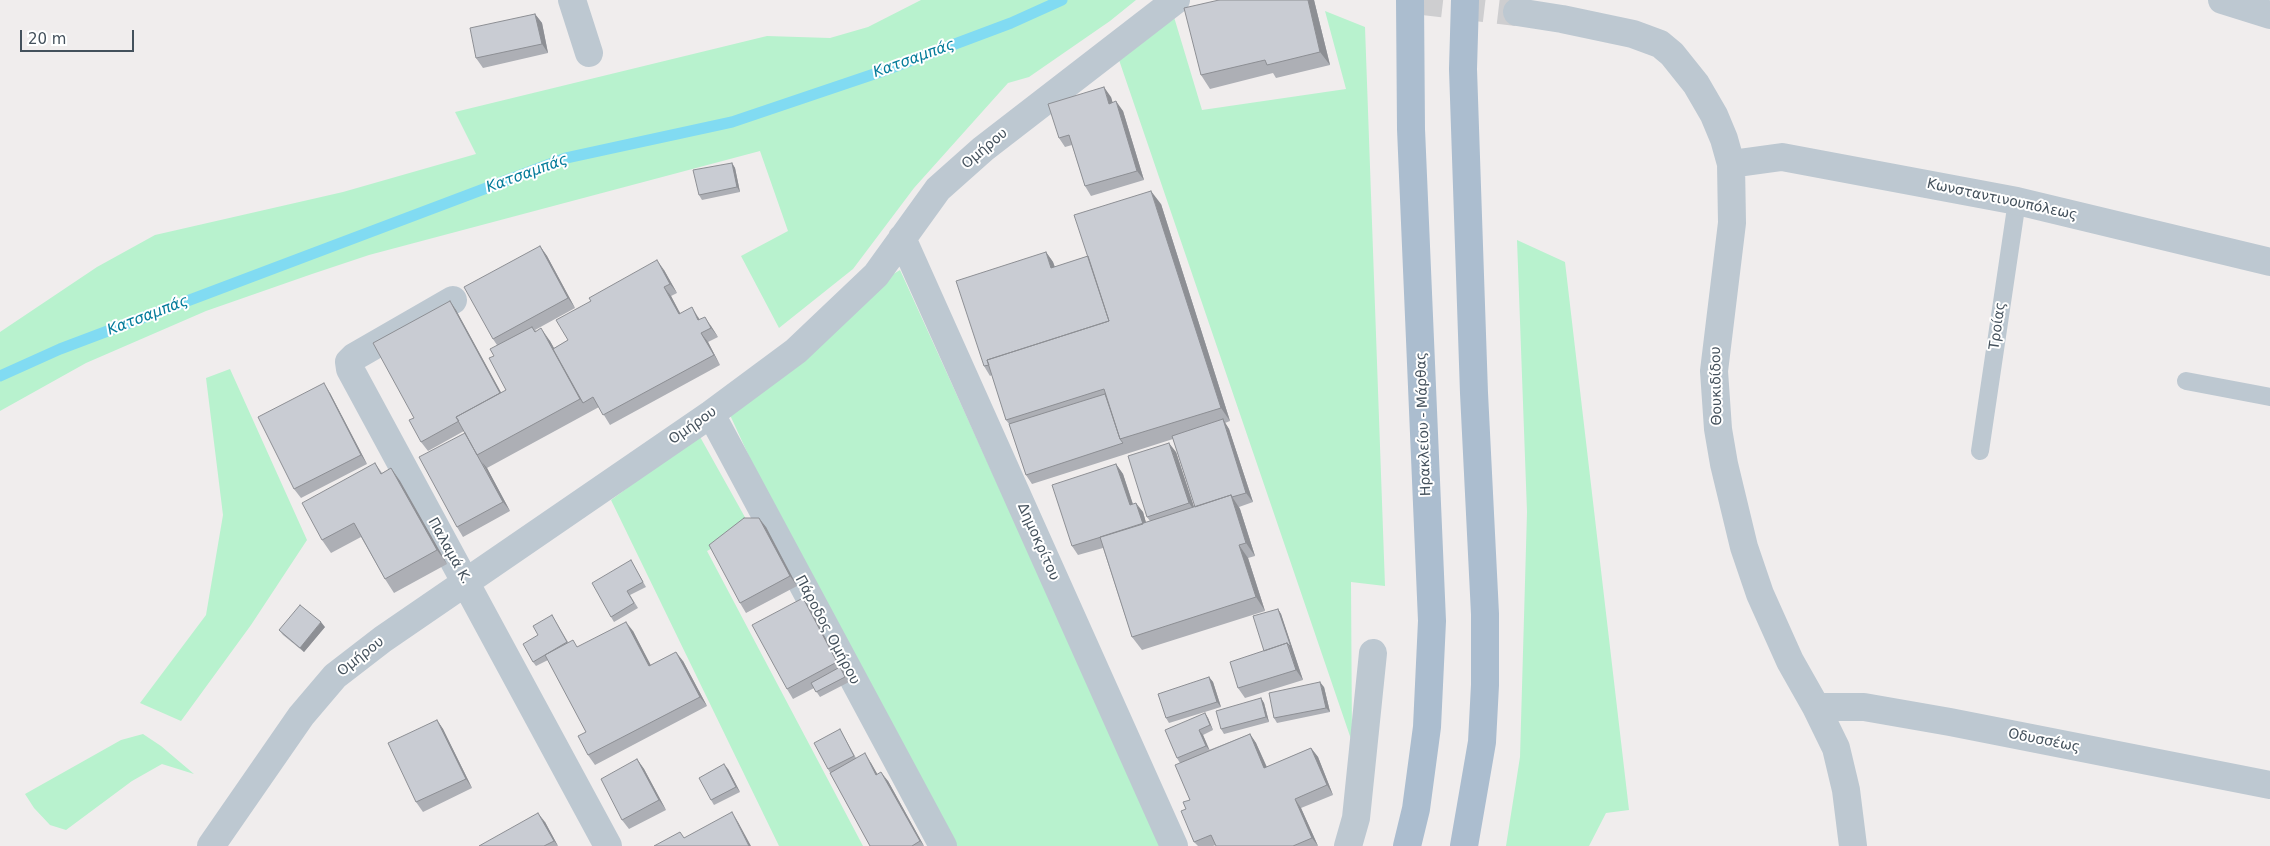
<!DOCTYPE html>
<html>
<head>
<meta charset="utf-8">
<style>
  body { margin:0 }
  #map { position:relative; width:2270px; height:846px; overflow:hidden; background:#f0eded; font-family:"DejaVu Sans",sans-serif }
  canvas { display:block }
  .scale { position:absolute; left:20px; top:30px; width:114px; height:22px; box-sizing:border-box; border:2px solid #44515c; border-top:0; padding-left:6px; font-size:15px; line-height:18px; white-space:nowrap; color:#44515c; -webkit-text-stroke:4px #fff; paint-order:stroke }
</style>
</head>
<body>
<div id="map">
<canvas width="2270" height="846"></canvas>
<div class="scale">20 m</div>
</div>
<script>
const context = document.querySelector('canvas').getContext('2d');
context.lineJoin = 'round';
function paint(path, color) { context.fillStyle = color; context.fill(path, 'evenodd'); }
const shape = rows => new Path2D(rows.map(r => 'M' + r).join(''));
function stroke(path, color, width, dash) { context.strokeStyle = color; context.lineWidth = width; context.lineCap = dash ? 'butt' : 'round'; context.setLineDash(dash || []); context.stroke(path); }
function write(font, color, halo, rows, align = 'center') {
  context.font = font + ' "DejaVu Sans",sans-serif'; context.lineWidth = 4; context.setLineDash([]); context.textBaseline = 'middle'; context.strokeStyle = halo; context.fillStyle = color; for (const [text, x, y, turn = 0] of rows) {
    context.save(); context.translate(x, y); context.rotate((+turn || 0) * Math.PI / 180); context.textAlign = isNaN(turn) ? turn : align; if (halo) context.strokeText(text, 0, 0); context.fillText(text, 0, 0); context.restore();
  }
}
const green = shape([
  [921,0,1136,0,1110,21,1029,77,1008,83,914,188,853,269,779,328,741,256,788,231,760,151,369,255,312,274,206,311,86,363,0,411,0,332,97,267,155,235,343,192,476,154,455,112,767,36,830,38,868,27],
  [1325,11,1365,27,1385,586,1351,582,1352,742,1118,57,1174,17,1202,110,1346,89],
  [1517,240,1565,262,1629,810,1606,813,1589,846,1506,846,1520,757,1527,512],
  [900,270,1162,846,951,846,776,515,730,415,885,279],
  [230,369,307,540,251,625,181,721,140,703,206,615,223,515,206,378],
  [699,435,751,528,707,551,863,846,779,846,611,500],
  [143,734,161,746,194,774,162,764,132,781,66,830,50,825,34,808,25,794,121,740]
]);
const stream = shape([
  [0,376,60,349,566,158,732,122,883,71,1011,23,1062,0]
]);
const streetTunnel = shape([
  [1415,0,1517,12]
]);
const lane = shape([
  [2186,381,2270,397],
  [1980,451,2017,201]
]);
const street = shape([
  [572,0,589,53],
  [2222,0,2270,15],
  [1517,12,1562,19,1633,34,1660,44,1672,54,1696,84,1714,115,1724,139,1731,164,1732,223,1714,371,1718,429,1724,464,1744,547,1760,594,1790,661,1816,707,1836,748,1846,790,1853,846],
  [1731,164,1782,157,2017,201,2270,262],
  [902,238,1174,846],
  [453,300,354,357,349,362,350,369,608,846],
  [711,414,943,846],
  [1816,707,1864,707,1950,722,2270,785],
  [211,846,301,716,335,676,383,639,711,414,796,351,876,275,938,189,983,149,1176,0],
  [1348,846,1356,818,1373,653]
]);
const primary = shape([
  [1407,846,1416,809,1427,727,1432,621,1411,129,1410,0],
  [1464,846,1482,742,1485,685,1485,614,1474,393,1463,69,1465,0]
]);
const wall = shape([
  [1219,0,1314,0,1330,65,1276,78,1273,73,1210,89,1201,75],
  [535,14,542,23,548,53,483,68,476,58],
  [1111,97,1112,103,1123,111,1144,180,1091,196,1085,186,1072,145,1065,147,1059,138],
  [732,163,735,168,740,192,702,200,699,195],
  [1161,204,1230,421,1225,423,1229,429,1253,502,1239,507,1240,509,1255,556,1248,558,1265,611,1142,650,1132,637,1103,548,1078,555,1072,546,1116,464,1123,474,1133,504,1143,512,1146,523,1150,521,1147,517,1176,452,1194,507,1195,507,1173,439,1032,484,1026,475,1009,424,1006,420,992,375,990,376,984,366,1046,252,1053,262,1055,267,1088,256],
  [540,246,547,256,575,308,535,330,550,341,554,348,568,340,664,270,677,293,671,296,680,314,698,317,700,320,711,326,718,337,708,342,720,365,610,425,599,407,487,468,510,511,463,537,457,527,465,433,464,431,428,451,421,442,414,418,450,301,456,310,501,393,506,390,494,356,497,345,493,339],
  [330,393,367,464,301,498,294,489],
  [375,463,382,473,391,468,400,481,447,564,394,593,385,579,361,537,331,553,322,540],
  [766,527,797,586,746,613,740,603],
  [631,560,646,587,630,595,638,608,614,622,611,617],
  [803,598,809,607,849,682,820,697,814,688,793,699,787,689],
  [1278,609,1281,614,1303,680,1245,698,1238,688,1264,651],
  [552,615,568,642,578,647,633,631,650,665,683,661,707,706,595,765,588,755,586,732,548,660,536,666,533,662,538,635],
  [325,627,304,652,283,635,279,630],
  [1209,677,1213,682,1221,707,1169,723,1166,718],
  [1324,687,1330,712,1277,723,1274,718],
  [1261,698,1264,703,1269,722,1224,734,1221,729],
  [1205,713,1208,718,1213,730,1203,735,1209,750,1250,734,1256,743,1267,767,1311,748,1318,757,1333,795,1301,808,1318,846,1216,846,1216,845,1213,846,1198,846,1194,842,1186,809,1190,800,1180,763,1177,758],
  [437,720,443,729,472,788,423,812,416,802],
  [840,729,856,758,871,763,877,774,888,781,924,846,870,846,828,769],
  [637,759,644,769,666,810,629,829,622,820],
  [728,769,740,792,714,805,711,800],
  [545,822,558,846,479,846]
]);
const shadedWall = shape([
  [1308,0,1314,0,1330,65,1320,52],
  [535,14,542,23,548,53,542,44],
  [1104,87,1111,97,1116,113,1109,104],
  [1116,101,1123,111,1144,180,1137,171],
  [732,163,735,168,740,192,737,187],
  [1151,191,1161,204,1230,421,1221,408],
  [540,246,547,256,575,308,568,298],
  [1046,252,1053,262,1058,277,1051,268],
  [657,260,664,270,677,293,670,284],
  [664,287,671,296,686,324,679,314],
  [450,301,456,310,509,407,502,398],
  [692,307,698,317,705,330,698,320],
  [705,317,711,326,718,337,711,328],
  [541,328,550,341,584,403,583,403,580,399],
  [701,333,708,342,720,365,714,355],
  [324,383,330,393,367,464,361,455],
  [1223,419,1229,429,1253,502,1246,493],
  [1169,443,1176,452,1196,513,1189,503],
  [482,462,487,468,510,511,503,502],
  [1116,464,1123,474,1136,514,1130,505],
  [391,468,400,481,447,564,437,550],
  [1231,495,1240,509,1255,556,1246,543],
  [1136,503,1143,512,1149,533,1143,524],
  [759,518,766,527,797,586,790,576],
  [1239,545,1248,558,1265,611,1256,597],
  [803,598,809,607,849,682,837,662],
  [1278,609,1281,614,1303,680,1296,670],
  [321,622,325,627,304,652,300,648],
  [626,622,633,631,656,675,649,666],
  [676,652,683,661,707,706,700,697],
  [1209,677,1213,682,1221,707,1217,702],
  [1320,682,1324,687,1330,712,1326,708],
  [1261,698,1264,703,1269,722,1266,717],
  [1205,713,1208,718,1213,730,1210,725],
  [437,720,443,729,472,788,466,779],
  [1199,730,1203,735,1210,751,1206,746],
  [1250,734,1256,743,1271,777,1264,768],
  [1311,748,1318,757,1333,795,1327,785],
  [865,753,871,763,883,784,876,775],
  [637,759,644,769,666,810,659,800],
  [724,764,728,769,740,792,736,787],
  [881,772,888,781,924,846,920,841],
  [1295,799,1301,808,1318,846,1312,838],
  [732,812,738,822,751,846,749,846],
  [538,813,545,822,558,846,554,841]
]);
const building = shape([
  [1219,0,1308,0,1320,52,1267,65,1265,60,1201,75,1184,8,1219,0],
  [535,14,542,44,476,58,470,28,535,14],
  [1104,87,1109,104,1116,101,1137,171,1085,186,1069,135,1059,138,1048,104,1104,87],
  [732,163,737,187,699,195,693,170,732,163],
  [1151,191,1221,408,1120,439,1104,389,1006,420,987,360,1109,321,1074,215,1151,191],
  [540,246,568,298,493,339,464,287,540,246],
  [1046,252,1051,268,1088,256,1109,321,987,360,989,365,984,366,956,281,1046,252],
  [657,260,670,284,664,287,679,314,692,307,698,320,705,317,711,328,701,333,714,355,603,415,593,397,583,403,553,349,568,340,556,320,591,301,589,298,657,260],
  [450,301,500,393,456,417,459,421,421,442,409,420,414,418,373,343,450,301],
  [532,327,535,332,541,328,580,399,477,455,456,417,506,390,489,358,494,356,490,349,532,327],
  [324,383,361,455,294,489,258,417,324,383],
  [1105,394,1120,439,1123,443,1026,475,1009,424,1105,394],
  [1223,419,1246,493,1232,497,1231,495,1195,507,1172,436,1223,419],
  [465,433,503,502,457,527,419,457,465,433],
  [1169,443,1189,503,1147,517,1128,456,1169,443],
  [375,463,381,474,391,468,437,550,385,579,354,523,322,540,302,503,375,463],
  [1116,464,1130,505,1136,503,1143,524,1072,546,1052,485,1116,464],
  [1231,495,1246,543,1239,545,1256,597,1132,637,1100,537,1231,495],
  [744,518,759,518,790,576,740,603,709,545,744,518],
  [631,560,643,582,627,591,634,603,611,617,592,583,631,560],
  [803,598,837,662,787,689,752,625,803,598],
  [300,605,321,622,300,648,279,630,300,605],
  [1278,609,1291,647,1287,643,1264,651,1253,616,1278,609],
  [552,615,567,642,533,662,523,644,538,635,533,626,552,615],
  [626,622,649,666,676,652,700,697,588,755,578,736,586,732,545,655,573,640,577,647,626,622],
  [1287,643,1296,670,1238,688,1230,662,1287,643],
  [840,667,845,677,816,692,811,683,840,667],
  [1209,677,1217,702,1166,718,1158,694,1209,677],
  [1320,682,1326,708,1274,718,1269,693,1320,682],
  [1261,698,1266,717,1221,729,1216,711,1261,698],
  [1205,713,1210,725,1199,730,1206,746,1177,758,1165,730,1205,713],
  [437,720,466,779,416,802,388,743,437,720],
  [840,729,854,756,828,769,814,743,840,729],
  [1250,734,1264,768,1311,748,1327,785,1295,799,1312,838,1293,846,1216,846,1211,835,1194,842,1181,811,1186,809,1183,802,1190,800,1175,765,1250,734],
  [865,753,876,775,881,772,920,841,912,846,870,846,830,773,865,753],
  [637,759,659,800,622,820,601,779,637,759],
  [724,764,736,787,711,800,699,778,724,764],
  [732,812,749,846,654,846,680,832,684,838,732,812],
  [538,813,554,841,544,846,479,846,538,813]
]);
const streetNames = [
  ["Ομήρου",985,149,-40],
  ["Κωνσταντινουπόλεως",2002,200,12],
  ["Τροίας",1998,326,-82],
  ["Θουκιδίδου",1717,386,-91],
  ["Ηρακλείου - Μάρθας",1424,424,-92],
  ["Ομήρου",693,426,-35],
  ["Δημοκρίτου",1038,542,66],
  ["Παλαμά Κ.",449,551,61],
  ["Πάροδος Ομήρου",827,630,62],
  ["Ομήρου",361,657,-38],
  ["Οδυσσέως",2044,741,11]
];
const waterNames = [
  ["Κατσαμπάς",914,59,-20],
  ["Κατσαμπάς",527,174,-20],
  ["Κατσαμπάς",148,316,-21]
];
paint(green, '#b8f2ce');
stroke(stream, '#81dbf2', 11);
stroke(streetTunnel, '#ceced0', 28, [28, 14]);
stroke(lane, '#bdc8d1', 18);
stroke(street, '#bdc8d1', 28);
stroke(primary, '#abbdcf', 28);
paint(wall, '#adafb5');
paint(shadedWall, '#8d8f94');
paint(building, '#c9ccd3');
stroke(building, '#8d8f94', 1);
write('14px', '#44515c', '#fff', streetNames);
write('italic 15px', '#047b9a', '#fff', waterNames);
</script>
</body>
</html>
